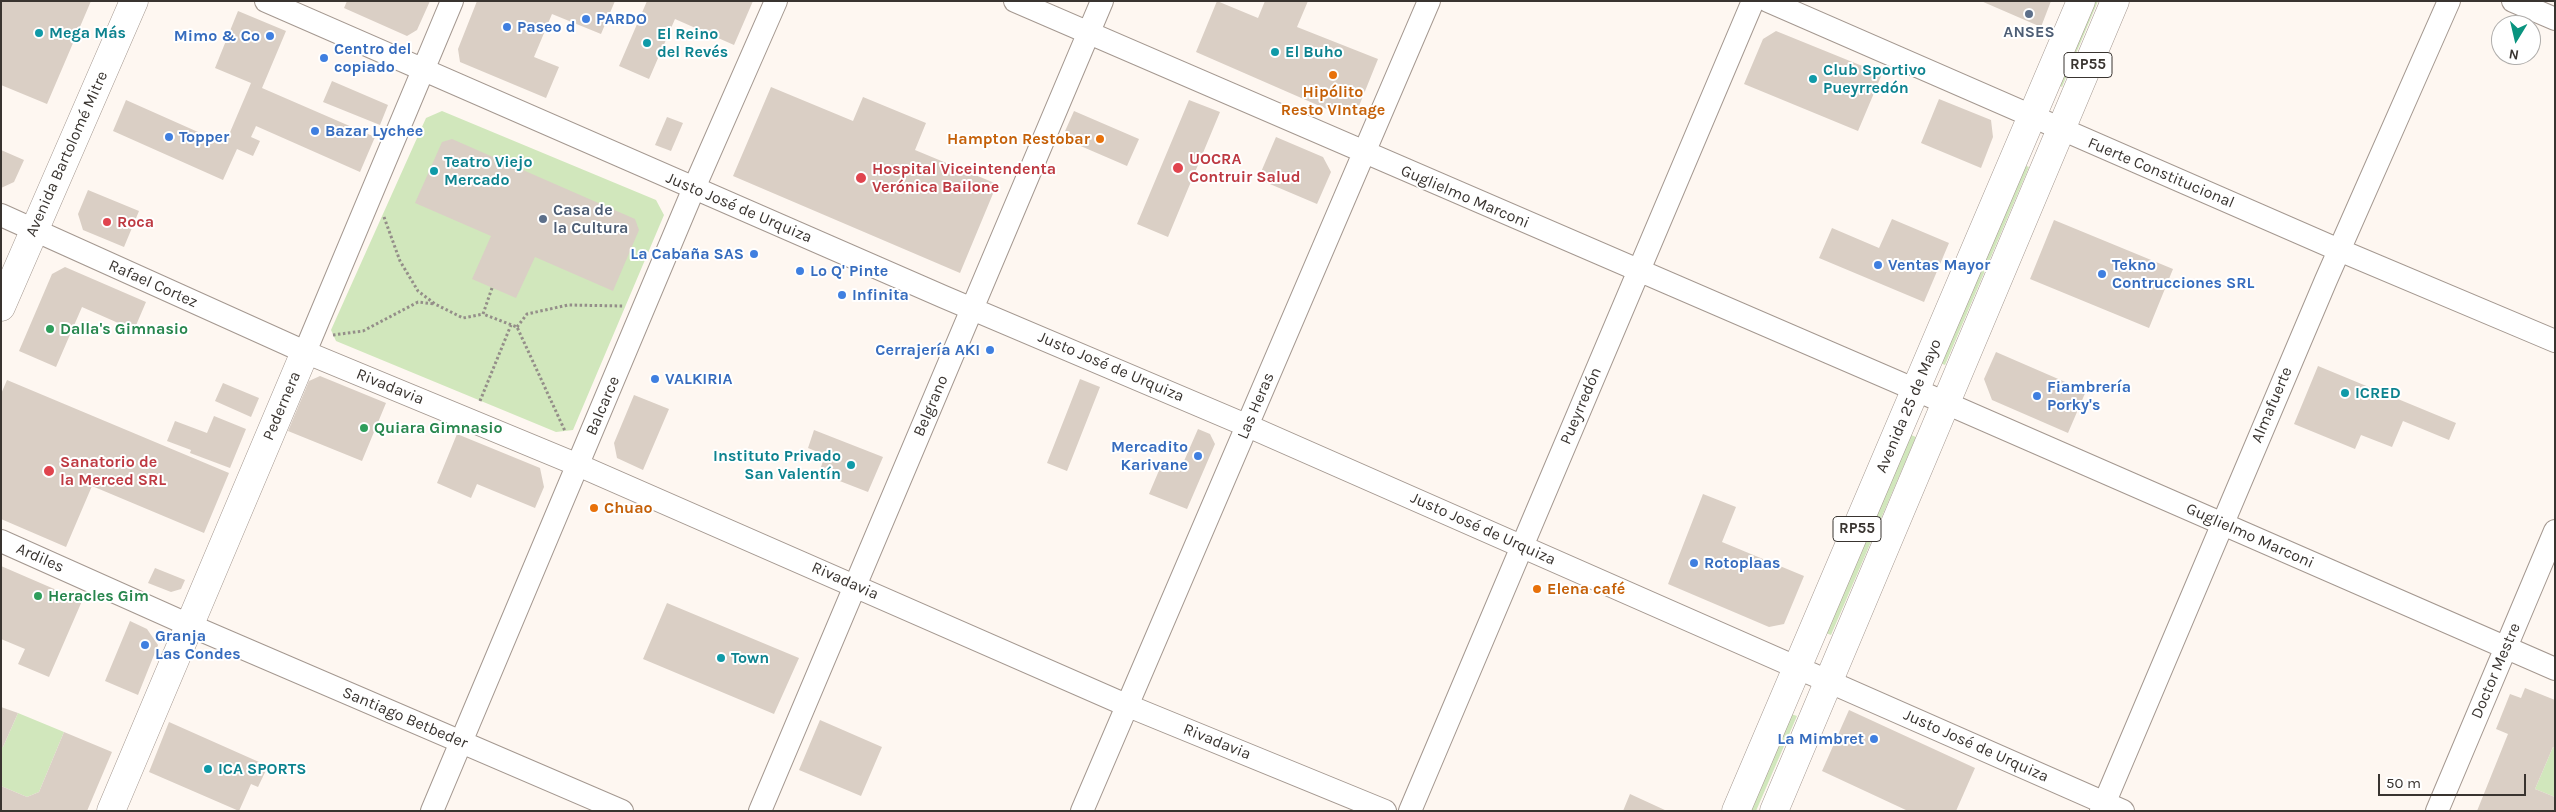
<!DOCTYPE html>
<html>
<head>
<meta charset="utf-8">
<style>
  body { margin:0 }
  #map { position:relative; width:2556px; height:812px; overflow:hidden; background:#fef7f1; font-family:Karla,sans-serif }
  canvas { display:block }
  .frame { position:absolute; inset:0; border:2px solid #393430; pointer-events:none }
  .north { position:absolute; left:2491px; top:15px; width:50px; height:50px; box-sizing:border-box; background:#fff; border:1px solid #b0aeac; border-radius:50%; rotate:189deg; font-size:14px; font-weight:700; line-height:20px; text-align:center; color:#393430 }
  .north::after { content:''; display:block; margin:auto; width:18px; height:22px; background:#0a947f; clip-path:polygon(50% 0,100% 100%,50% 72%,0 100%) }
  .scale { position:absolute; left:2378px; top:774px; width:148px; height:22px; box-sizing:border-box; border:2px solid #393430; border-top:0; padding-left:6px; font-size:15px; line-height:18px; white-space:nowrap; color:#393430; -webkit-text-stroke:4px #fff; paint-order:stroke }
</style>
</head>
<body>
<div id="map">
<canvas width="2556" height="812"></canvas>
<div class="frame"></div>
<div class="north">N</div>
<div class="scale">50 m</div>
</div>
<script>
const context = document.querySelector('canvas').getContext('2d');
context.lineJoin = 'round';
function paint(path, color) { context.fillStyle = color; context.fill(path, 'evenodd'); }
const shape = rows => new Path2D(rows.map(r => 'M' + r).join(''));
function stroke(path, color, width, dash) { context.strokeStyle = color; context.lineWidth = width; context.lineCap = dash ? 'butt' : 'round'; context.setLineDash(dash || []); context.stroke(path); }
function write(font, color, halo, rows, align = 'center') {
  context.font = font + ' Karla,sans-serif'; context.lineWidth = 4; context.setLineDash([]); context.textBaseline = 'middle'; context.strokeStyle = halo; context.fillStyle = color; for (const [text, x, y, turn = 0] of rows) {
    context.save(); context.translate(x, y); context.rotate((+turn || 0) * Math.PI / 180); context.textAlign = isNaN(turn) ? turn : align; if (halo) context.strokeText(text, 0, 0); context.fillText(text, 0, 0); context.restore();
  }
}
const green = shape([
  [2092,1,2098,1,2062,87,2057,84],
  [442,111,656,200,664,215,573,430,556,432,336,341,331,330,426,118],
  [2024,165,2029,167,1945,365,1940,363],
  [1911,435,1916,437,1831,635,1826,633],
  [18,713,64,732,39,792,27,797,1,786,1,747,3,747],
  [1791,714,1797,716,1756,811,1750,811],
  [2553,747,2555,748,2555,797,2535,789]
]);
const building = shape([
  [1,1,91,1,47,104,1,85],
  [347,1,430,1,417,30,407,36,344,8],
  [477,1,615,1,601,34,552,14,534,57,559,67,546,98,460,62,458,49],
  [647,1,753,1,734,45,675,19,649,79,619,66],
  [1217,1,1258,18,1265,1,1308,1,1297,27,1378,59,1357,111,1338,114,1196,52],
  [1981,1,2051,1,2041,27],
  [238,11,286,31,262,88,375,137,360,172,256,126,251,137,260,141,253,156,237,149,223,180,113,131,126,100,225,144,251,83,215,68],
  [1776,31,1882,74,1858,131,1744,84,1763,39],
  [332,81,388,105,380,125,323,102],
  [771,87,853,121,863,97,926,123,915,150,997,184,960,273,733,176],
  [1939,99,1991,120,1993,137,1981,168,1921,143],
  [1189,100,1220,112,1168,237,1137,224],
  [1074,111,1139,139,1127,166,1062,138],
  [667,117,683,123,671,151,655,145],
  [1276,137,1323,157,1331,172,1317,204,1258,179],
  [452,139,635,219,639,230,613,291,535,257,516,298,472,279,491,236,415,203,442,142],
  [1,150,24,160,14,182,1,188],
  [88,190,139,211,124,247,83,230,78,214],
  [1892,219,1949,243,1924,302,1819,258,1832,228,1879,248],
  [2054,220,2173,269,2149,328,2030,279],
  [65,267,146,302,134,330,82,307,56,367,19,351,52,274],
  [1996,352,2086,391,2068,433,1992,400,1984,379],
  [2318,366,2456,423,2449,440,2403,421,2392,447,2361,435,2355,449,2294,424],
  [320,376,386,403,362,461,288,431,309,381],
  [1080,379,1100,387,1067,471,1047,463],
  [7,380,229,473,204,533,92,486,66,547,1,519,1,394],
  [223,383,259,398,251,417,215,401],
  [634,395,669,409,643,470,617,458,614,443],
  [214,416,246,429,230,468,190,453,191,450,167,441,175,421,207,433],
  [1198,429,1210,434,1215,444,1187,509,1149,494,1163,461,1181,468],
  [814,430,883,457,868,492,819,473,825,455,808,448],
  [457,434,540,468,544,487,535,508,477,484,471,498,437,483],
  [1703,494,1736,507,1722,542,1804,576,1784,624,1769,627,1668,584],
  [1,566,82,601,49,677,18,664,25,649,1,639],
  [155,568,185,580,181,589,171,592,148,583],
  [667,603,799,658,774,714,643,659],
  [130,621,147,629,158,645,138,695,105,681],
  [2525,688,2555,700,2555,748,2553,747,2535,789,2555,797,2555,811,2477,811,2508,734,2496,729,2510,694,2521,698],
  [1,707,18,713,3,747,1,747],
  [1849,710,1975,768,1956,811,1908,811,1822,771],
  [820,720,882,747,861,796,799,770],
  [169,722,268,766,258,787,251,784,239,811,149,772],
  [64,732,112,752,87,811,1,811,1,786,27,797,39,792],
  [1630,794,1667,811,1623,811]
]);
const path = shape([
  [384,217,400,261,418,291,435,304,463,318,483,314],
  [492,288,483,314,517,327,565,431],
  [517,327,527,314,568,305,623,306],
  [333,335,363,331,418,302,434,304],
  [480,401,511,325]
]);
const street = shape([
  [266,1,944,297,1248,426,2123,811],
  [1015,1,1916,390,2555,669],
  [1768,1,2339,250,2555,341],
  [2513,1,2555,19],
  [1,215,305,352,578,465,1126,705,1385,811],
  [305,352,452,1],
  [1,541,189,625,622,811],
  [432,811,694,188,776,1],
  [760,811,1102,1],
  [1082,811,1429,1],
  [1410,811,1753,1],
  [2101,811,2326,280,2449,1],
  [2437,811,2555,531]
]);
const secondary = shape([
  [1,307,134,1],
  [111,811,305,352]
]);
const primary = shape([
  [1736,811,2081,1],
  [1774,811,2115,1]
]);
const markers = [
  [2029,14,5,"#5c6f8a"],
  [586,19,5,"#3f7fe0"],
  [507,27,5,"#3f7fe0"],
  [39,33,5,"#0f9aa8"],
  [270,36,5,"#3f7fe0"],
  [647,43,5,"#0f9aa8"],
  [1275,52,5,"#0f9aa8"],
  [324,58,5,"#3f7fe0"],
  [1333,75,5,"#e8710a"],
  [1813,79,5,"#0f9aa8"],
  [315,131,5,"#3f7fe0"],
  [169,137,5,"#3f7fe0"],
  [1100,139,5,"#e8710a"],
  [1178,168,6,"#e0444e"],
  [434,171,5,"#0f9aa8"],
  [861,178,6,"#e0444e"],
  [543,219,5,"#5c6f8a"],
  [107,222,5,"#e0444e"],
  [754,254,5,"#3f7fe0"],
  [1878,265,5,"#3f7fe0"],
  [800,271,5,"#3f7fe0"],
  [2102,274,5,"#3f7fe0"],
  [842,295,5,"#3f7fe0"],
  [50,329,5,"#2e9e5b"],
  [990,350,5,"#3f7fe0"],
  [655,379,5,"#3f7fe0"],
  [2345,393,5,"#0f9aa8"],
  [2037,396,5,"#3f7fe0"],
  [364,428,5,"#2e9e5b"],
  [1198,456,5,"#3f7fe0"],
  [851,465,5,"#0f9aa8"],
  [49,471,6,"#e0444e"],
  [594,508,5,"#e8710a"],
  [1694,563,5,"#3f7fe0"],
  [1537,589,5,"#e8710a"],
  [38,596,5,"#2e9e5b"],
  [145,645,5,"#3f7fe0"],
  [721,658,5,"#0f9aa8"],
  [1874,739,5,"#3f7fe0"],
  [208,769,5,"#0f9aa8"]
];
const shields = [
  [2088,65,48],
  [1857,529,48]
];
const shieldNames = [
  ["RP55",2088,65],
  ["RP55",1857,529]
];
const shopNames = [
  ["PARDO",596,19],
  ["Paseo d",517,27],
  ["Mimo & Co",260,36,"right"],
  ["Centro del",334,49],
  ["copiado",334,67],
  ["Bazar Lychee",325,131],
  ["Topper",179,137],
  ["La Cabaña SAS",744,254,"right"],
  ["Ventas Mayor",1888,265],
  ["Tekno",2112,265],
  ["Contrucciones SRL",2112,283],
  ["Lo Q' Pinte",810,271],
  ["Infinita",852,295],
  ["Cerrajería AKI",980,350,"right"],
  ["VALKIRIA",665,379],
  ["Fiambrería",2047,387],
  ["Porky's",2047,405],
  ["Mercadito",1188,447,"right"],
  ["Karivane",1188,465,"right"],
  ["Rotoplaas",1704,563],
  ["Granja",155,636],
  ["Las Condes",155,654],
  ["La Mimbret",1864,739,"right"]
];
const serviceNames = [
  ["ANSES",2029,32],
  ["Casa de",553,210,"left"],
  ["la Cultura",553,228,"left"]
];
const cultureNames = [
  ["Mega Más",49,33],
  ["El Reino",657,34],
  ["del Revés",657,52],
  ["El Buho",1285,52],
  ["Club Sportivo",1823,70],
  ["Pueyrredón",1823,88],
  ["Teatro Viejo",444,162],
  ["Mercado",444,180],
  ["ICRED",2355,393],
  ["Instituto Privado",841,456,"right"],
  ["San Valentín",841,474,"right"],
  ["Town",731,658],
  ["ICA SPORTS",218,769]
];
const foodNames = [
  ["Hipólito",1333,92,"center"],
  ["Resto VIntage",1333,110,"center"],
  ["Hampton Restobar",1090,139,"right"],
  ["Chuao",604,508],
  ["Elena café",1547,589]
];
const streetNames = [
  ["Avenida Bartolomé Mitre",67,154,-66],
  ["Fuerte Constitucional",2161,173,23],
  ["Guglielmo Marconi",1465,197,23],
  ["Justo José de Urquiza",739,208,23],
  ["Rafael Cortez",153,284,24],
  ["Justo José de Urquiza",1111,367,23],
  ["Rivadavia",390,387,22],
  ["Almafuerte",2272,405,-67],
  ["Pedernera",282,406,-67],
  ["Balcarce",603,406,-67],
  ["Belgrano",931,406,-67],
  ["Las Heras",1256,406,-67],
  ["Pueyrredón",1581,406,-67],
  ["Avenida 25 de Mayo",1909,406,-67],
  ["Justo José de Urquiza",1483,529,24],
  ["Guglielmo Marconi",2250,536,24],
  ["Ardiles",40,558,24],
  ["Rivadavia",845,581,24],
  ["Doctor Mestre",2496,671,-67],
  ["Santiago Betbeder",405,718,23],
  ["Rivadavia",1217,742,22],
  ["Justo José de Urquiza",1976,746,24]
];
const healthNames = [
  ["UOCRA",1189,159],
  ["Contruir Salud",1189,177],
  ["Hospital Viceintendenta",872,169],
  ["Verónica Bailone",872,187],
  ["Roca",117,222],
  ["Sanatorio de",60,462],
  ["la Merced SRL",60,480]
];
const leisureNames = [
  ["Dalla's Gimnasio",60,329],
  ["Quiara Gimnasio",374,428],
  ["Heracles Gim",48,596]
];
paint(green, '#d1e7bc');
paint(building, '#dacfc5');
stroke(street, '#a49890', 24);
stroke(secondary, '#a49890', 29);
stroke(primary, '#a49890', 29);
stroke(path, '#948e89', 3, [2.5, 2.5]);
stroke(street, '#fff', 22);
stroke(secondary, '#fff', 28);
stroke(primary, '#fff', 28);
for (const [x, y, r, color] of markers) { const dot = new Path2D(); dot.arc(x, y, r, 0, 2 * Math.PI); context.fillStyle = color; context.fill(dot); stroke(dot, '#fff', 2); }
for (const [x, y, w] of shields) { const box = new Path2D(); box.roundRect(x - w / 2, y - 12.5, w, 25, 4); context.fillStyle = '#fff'; context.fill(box); stroke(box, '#393430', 1); }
write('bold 15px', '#393430', null, shieldNames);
write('bold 16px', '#366cbe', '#fff', shopNames, 'left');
write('bold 16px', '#4e5e75', '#fff', serviceNames);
write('bold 16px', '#0d838f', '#fff', cultureNames, 'left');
write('bold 16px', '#c56008', '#fff', foodNames, 'left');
write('16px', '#393430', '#fff', streetNames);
write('bold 16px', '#be3a42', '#fff', healthNames, 'left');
write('bold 16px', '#27864d', '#fff', leisureNames, 'left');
</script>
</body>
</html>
